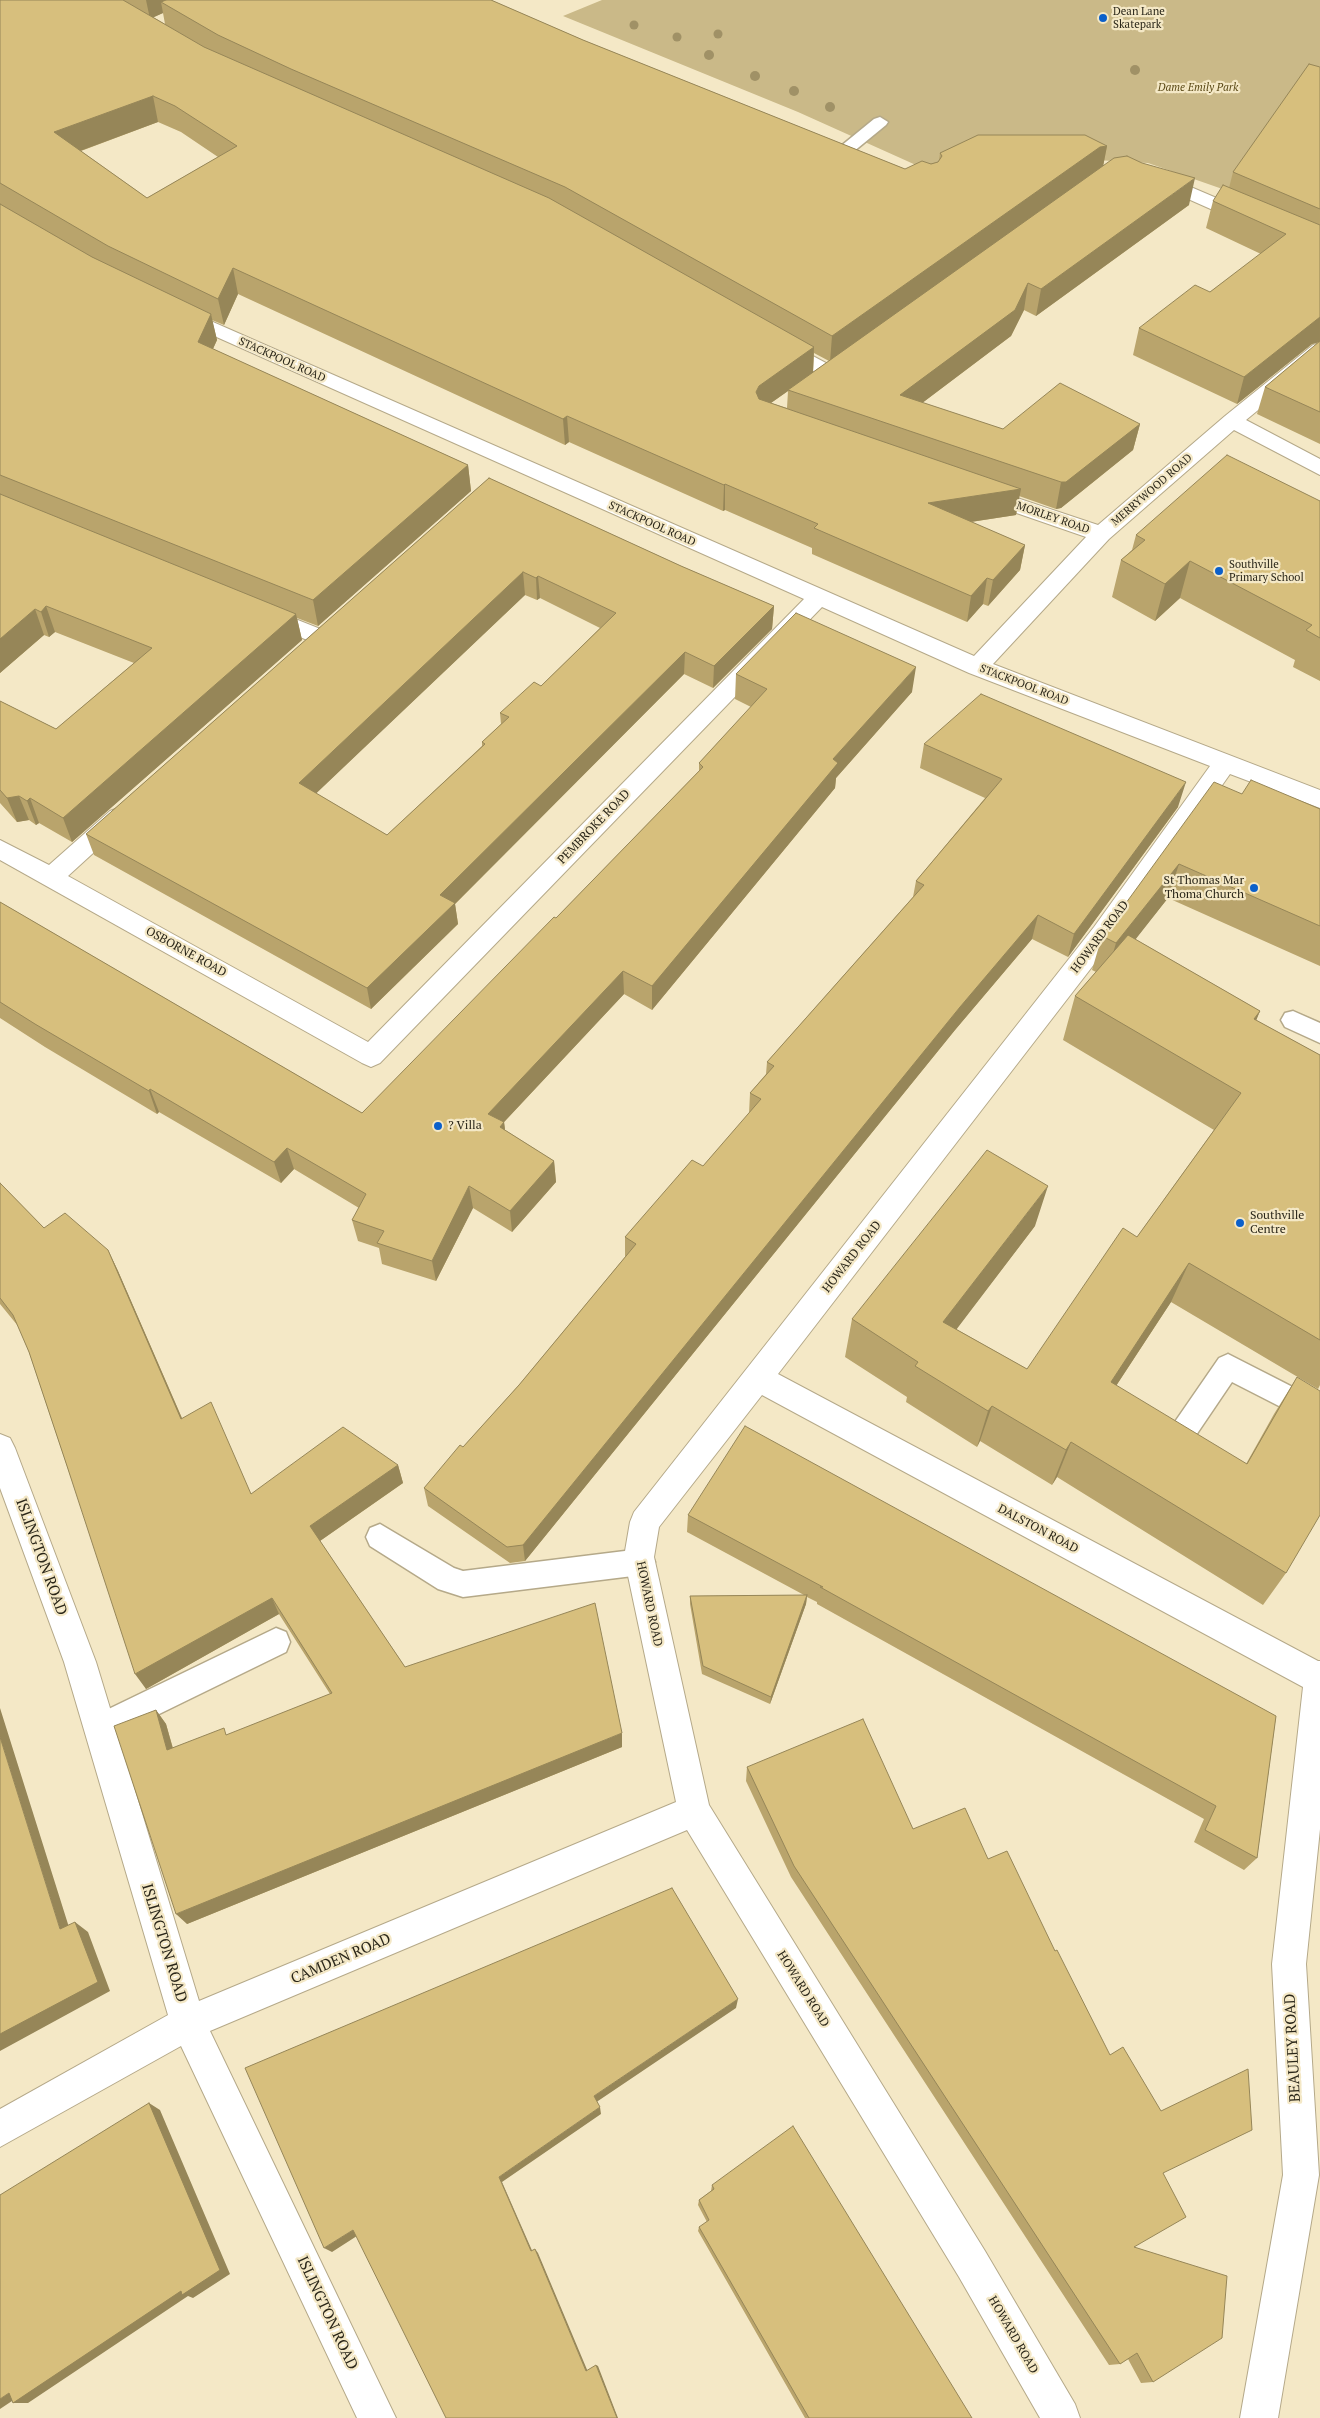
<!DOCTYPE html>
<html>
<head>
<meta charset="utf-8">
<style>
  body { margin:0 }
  canvas { display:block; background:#f4e8c6 }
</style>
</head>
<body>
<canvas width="1320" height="2418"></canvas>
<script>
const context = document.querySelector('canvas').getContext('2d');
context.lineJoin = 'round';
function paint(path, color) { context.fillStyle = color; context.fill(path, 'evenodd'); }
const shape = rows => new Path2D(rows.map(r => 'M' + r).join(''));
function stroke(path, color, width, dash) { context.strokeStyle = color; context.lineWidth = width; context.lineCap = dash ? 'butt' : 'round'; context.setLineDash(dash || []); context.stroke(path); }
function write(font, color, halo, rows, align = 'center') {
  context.font = font + ' "PT Serif",serif'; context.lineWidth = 4.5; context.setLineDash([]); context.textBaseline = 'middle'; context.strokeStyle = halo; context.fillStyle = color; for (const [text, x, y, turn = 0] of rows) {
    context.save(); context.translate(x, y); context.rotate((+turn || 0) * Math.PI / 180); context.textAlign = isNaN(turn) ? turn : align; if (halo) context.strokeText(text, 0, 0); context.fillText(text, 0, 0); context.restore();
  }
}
const green = shape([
  [602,0,1320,0,1320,66,1231,192,1148,163,1096,160,927,170,798,112,563,16]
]);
const lane = shape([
  [880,117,888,122,886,125,853,152,841,152,839,149,841,146,874,119,880,117],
  [1293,1011,1320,1023,1320,1043,1285,1027,1281,1020,1285,1013,1293,1011],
  [1228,1354,1320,1401,1320,1427,1232,1382,1188,1447,1179,1450,1170,1447,1166,1438,1170,1429,1219,1358,1228,1354],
  [380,1524,454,1568,463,1571,641,1549,651,1553,655,1562,651,1571,641,1575,463,1597,438,1589,370,1546,366,1537,370,1528,380,1524],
  [276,1628,286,1632,290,1642,286,1652,110,1738,100,1742,90,1738,85,1728,90,1718,276,1628]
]);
const street = shape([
  [1158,173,1254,214,1256,218,1254,222,1247,224,1240,222,1152,183,1149,179,1152,175,1158,173],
  [181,308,974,656,1086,537,976,499,972,494,976,489,983,487,990,489,1098,525,1225,416,1313,345,1320,343,1320,359,1246,420,1320,459,1320,475,1234,430,1109,539,993,664,1320,790,1320,808,1230,774,1112,941,778,1374,1318,1661,1320,1661,1320,1829,1306,1964,1319,2175,1278,2418,1240,2418,1283,2175,1272,1964,1303,1687,762,1395,659,1527,654,1557,709,1805,985,2251,1075,2404,1080,2418,1040,2418,959,2277,687,1830,210,2031,396,2418,357,2418,181,2046,0,2147,0,2109,168,2015,64,1662,0,1488,0,1434,10,1438,15,1448,96,1662,199,2001,676,1802,624,1557,630,1522,634,1512,1094,927,1210,766,969,673,822,607,380,1063,371,1067,362,1063,0,860,0,840,49,865,110,811,118,808,126,811,130,817,126,823,68,876,368,1042,804,599,174,318,171,314,174,310,181,308],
  [781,339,839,370,842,374,839,378,832,380,825,378,774,349,771,345,774,341,781,339],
  [265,607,328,632,331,637,328,642,320,645,257,620,254,615,257,610,265,607]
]);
const trees = [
  [634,25,4.5],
  [718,34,4.5],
  [677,37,4.5],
  [709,55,5],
  [1135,70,5],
  [755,76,5],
  [794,91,5],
  [830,107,5]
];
const wall = shape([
  [0,0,491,0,583,40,905,169,938,162,939,160,940,153,1107,146,1103,166,1189,205,1036,316,1024,310,1011,336,922,403,1003,429,1140,424,1133,450,1061,508,1056,509,1019,496,1016,515,971,522,1025,545,1020,570,988,606,983,604,967,622,812,554,812,548,725,510,723,511,569,442,565,445,238,294,224,325,212,320,217,340,213,349,468,465,471,491,318,626,297,618,302,640,72,842,39,823,36,825,29,820,17,822,0,803,0,701,56,729,134,663,55,632,49,637,44,635,0,673],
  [163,13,165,24,153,17],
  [158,122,181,132,218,157,147,198,81,151],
  [814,353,829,361,813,372],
  [788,391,787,408,771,403],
  [1320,67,1320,444,1257,414,1265,387,1319,342,1312,344,1237,404,1133,355,1139,328,1210,292,1261,254,1206,228,1213,201,1229,188,1233,172],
  [489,478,681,566,774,606,772,629,713,688,684,674,455,904,458,924,371,1009,94,855,86,834],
  [525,595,537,600,540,598,600,628,541,686,500,713,501,724,482,742,482,746,387,835,316,793],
  [1320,501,1320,681,1293,667,1295,660,1180,598,1155,621,1112,597,1121,560,1132,550,1136,535],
  [736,674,912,692,836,778,835,788,652,1010,624,994,504,1122,505,1130,554,1161,556,1182,512,1232,473,1208,436,1281,382,1264,379,1248,358,1241,352,1220,359,1208,294,1169,281,1183,159,1112,157,1114,45,1047,0,1018,0,902,362,1113,556,918,699,771,699,763,751,707,735,699],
  [924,744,1178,807,1068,957,1032,939,955,1030,525,1561,510,1563,428,1506,424,1488,463,1447,519,1385,625,1257,625,1237,703,1166,749,1114,750,1093,766,1074,767,1062,913,897,916,881,985,798,920,768],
  [1242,794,1320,809,1320,966,1168,898,1135,939,1260,1011,1256,1020,1320,1055,1320,1385,1318,1389,1171,1302,1116,1386,1246,1464,1274,1414,1297,1377,1286,1573,1263,1605,1057,1477,1052,1485,980,1441,977,1447,906,1402,907,1397,845,1357,852,1319,1035,1226,956,1329,1027,1369,1137,1237,1214,1130,1063,1040,1075,996,1096,972,1092,970,1102,936],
  [0,1183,44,1228,108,1250,118,1271,182,1418,251,1494,398,1465,403,1483,320,1541,405,1667,622,1747,187,1924,156,1710,166,1724,173,1748,228,1735,330,1694,279,1614,146,1689,67,1466,29,1352,18,1326,0,1304],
  [688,1515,1276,1716,1257,1858,1244,1870,1194,1842,1204,1819,817,1604,817,1602,807,1597,806,1604,770,1704,702,1674,690,1604,690,1596,804,1595,687,1532],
  [747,1767,913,1829,988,1859,1055,1951,1163,2173,1134,2247,1153,2382,1141,2383,1128,2359,1120,2364,1109,2365,791,1877,746,1781],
  [712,2185,972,2418,805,2418,698,2231,699,2227,707,2222,698,2205,699,2200,711,2191]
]);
const shadedWall = shape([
  [146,0,189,0,161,2,163,13,150,19],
  [153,96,158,122,61,158,54,132],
  [1107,146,1102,172,830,362,832,336,1100,147],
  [1195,178,1189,205,1036,316,1041,289],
  [233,268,238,294,224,325,218,299],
  [1028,283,1024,310,1011,336,897,422,900,395],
  [211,314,217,340,204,368,198,342],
  [1320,317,1320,342,1312,344,1237,404,1244,377],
  [814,347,813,373,788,390,788,391,758,412,756,392,759,386],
  [567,416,569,442,565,445,563,419],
  [1140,424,1133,450,1061,508,1056,509,1061,482],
  [468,465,471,491,318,626,313,600],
  [725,484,725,510,723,511,724,485],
  [1021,489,1016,515,924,529,928,503],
  [1025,545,1020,570,988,606,993,580],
  [1190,561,1180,598,1155,621,1165,584],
  [523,572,525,595,304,805,299,783],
  [538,576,540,598,537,600,536,578],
  [987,578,983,604,967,622,971,596],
  [46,606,55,632,49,637,41,612],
  [774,606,772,629,713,688,714,666],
  [35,609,44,635,0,673,0,639],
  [296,614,302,640,72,842,63,818],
  [685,652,684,674,455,904,458,924,371,1009,367,988,440,895],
  [916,667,912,692,836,778,835,788,652,1010,652,986,833,759],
  [1186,782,1178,807,1068,957,1074,934],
  [19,796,29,820,17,822,7,798],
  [30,798,39,823,36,825,27,801],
  [1179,864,1168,898,1106,977,1116,943],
  [1038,915,1032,939,955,1030,525,1561,523,1545,960,1007],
  [623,971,624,994,491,1136,488,1114],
  [1260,1011,1242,1055,1254,1019],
  [150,1089,159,1112,157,1114,149,1091],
  [504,1122,507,1145,500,1127],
  [287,1148,294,1169,281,1183,274,1162],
  [554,1161,556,1182,512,1232,510,1211],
  [469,1186,473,1208,436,1281,432,1261],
  [1048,1186,1035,1226,934,1359,943,1322],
  [108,1250,118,1271,190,1437,181,1419],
  [1189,1263,1171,1302,1095,1418,1111,1382],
  [992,1406,980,1441,977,1447,988,1411],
  [1071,1442,1057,1477,1052,1485,1066,1450],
  [398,1465,403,1483,317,1543,310,1526],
  [807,1595,806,1604,770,1704,771,1697],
  [272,1598,279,1614,146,1689,135,1674],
  [0,1708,73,1940,60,1929,0,1737],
  [156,1710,166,1724,177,1764,167,1750],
  [622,1733,622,1747,187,1924,176,1914],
  [75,1922,88,1932,110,1991,0,2051,0,2034],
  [738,1999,736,2008,595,2103,594,2096],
  [149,2103,160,2110,230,2274,193,2298,188,2296,28,2403,13,2403],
  [600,2107,601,2114,502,2182,534,2255,531,2251,499,2177],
  [353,2230,360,2234,332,2252,324,2248],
  [535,2249,538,2253,588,2372,586,2371],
  [596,2365,598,2366,618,2418,617,2418],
  [9,2393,24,2393,0,2409,0,2399]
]);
const building = shape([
  [0,0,123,0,204,47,549,198,814,347,759,386,756,392,759,399,1021,489,928,503,1025,545,993,580,987,578,971,596,814,528,818,524,725,484,724,485,567,416,563,419,233,268,218,299,108,246,0,183,0,0],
  [153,96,175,106,237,146,147,198,54,132,153,96],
  [166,0,491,0,583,40,905,169,922,161,931,164,938,162,942,156,940,153,978,135,1085,135,1107,146,1100,147,832,336,565,187,291,69,218,35,161,2,166,0],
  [1309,64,1320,67,1320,209,1233,172,1309,64],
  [1127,156,1142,163,1195,178,1041,289,1028,283,1015,310,900,395,1003,429,1060,383,1140,424,1066,482,1061,482,788,390,1114,158,1127,156],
  [1223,185,1320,225,1320,317,1244,377,1139,328,1195,285,1210,292,1286,234,1213,201,1223,185],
  [0,204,92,257,211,314,198,342,468,465,313,600,0,475,0,204],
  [1320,341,1320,412,1265,387,1320,341],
  [1227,455,1320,501,1320,638,1306,630,1312,625,1190,561,1165,584,1121,560,1145,540,1136,535,1227,455],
  [489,478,681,566,774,606,714,666,685,652,440,895,455,903,367,988,86,834,489,478],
  [523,572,536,578,538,576,616,613,541,686,534,682,500,713,509,717,482,742,485,744,387,835,299,783,523,572],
  [0,494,296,614,63,818,30,798,27,801,19,796,7,798,0,790,0,701,56,729,152,648,46,606,41,612,35,609,0,639,0,494],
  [796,613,916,667,833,759,838,763,652,986,623,971,488,1114,504,1122,500,1127,554,1161,510,1211,469,1186,432,1261,377,1243,384,1231,352,1220,366,1194,287,1148,274,1162,150,1089,149,1091,35,1024,0,1002,0,902,362,1113,554,917,556,918,703,767,699,763,767,689,736,674,796,613],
  [981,694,1186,782,1074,934,1038,915,960,1007,523,1545,507,1547,424,1488,460,1445,463,1447,519,1385,636,1244,625,1237,692,1160,703,1166,761,1099,750,1093,774,1066,767,1062,924,885,916,881,1002,779,924,744,981,694],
  [1251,780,1320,809,1320,926,1179,864,1116,943,1102,936,1214,782,1242,794,1251,780],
  [1128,935,1260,1011,1254,1019,1320,1055,1320,1340,1189,1263,1111,1382,1247,1464,1297,1377,1320,1391,1320,1515,1286,1573,1071,1442,1066,1450,992,1406,988,1411,915,1366,918,1362,852,1319,987,1150,1048,1186,943,1322,1027,1369,1123,1228,1137,1237,1241,1093,1075,996,1128,935],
  [0,1183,44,1228,65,1213,108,1250,181,1419,211,1402,251,1494,343,1427,398,1465,310,1526,405,1667,595,1603,622,1733,176,1914,114,1726,156,1710,167,1750,224,1728,226,1735,332,1693,272,1598,135,1674,67,1466,29,1352,13,1315,0,1298,0,1183],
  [745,1426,1276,1716,1257,1858,1205,1830,1216,1806,820,1587,823,1587,688,1515,745,1426],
  [807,1595,771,1697,703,1666,690,1596,807,1595],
  [863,1719,913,1829,965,1808,988,1859,1007,1851,1055,1951,1057,1950,1110,2055,1123,2047,1161,2111,1248,2069,1252,2130,1163,2173,1186,2217,1134,2247,1227,2276,1222,2338,1153,2382,1137,2353,1120,2364,794,1866,747,1767,863,1719],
  [0,1737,60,1929,75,1922,98,1982,0,2034,0,1737],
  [672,1888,738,1999,594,2096,600,2107,499,2177,531,2251,535,2249,586,2371,596,2365,617,2418,446,2418,353,2230,324,2248,245,2068,672,1888],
  [149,2103,220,2270,182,2295,181,2291,13,2403,9,2393,0,2399,0,2195,149,2103],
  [793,2126,972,2418,809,2418,699,2227,709,2220,699,2200,714,2189,712,2185,793,2126]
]);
const markers = [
  [1103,18,5,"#0b60ca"],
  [1219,571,5,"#0b60ca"],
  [1254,888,5,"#0b60ca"],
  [438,1126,5,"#0b60ca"],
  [1240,1223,5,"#0b60ca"]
];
const farPoinames = [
  ["Dean Lane",1113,12],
  ["Skatepark",1113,25],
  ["Southville",1229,565],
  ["Primary School",1229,578]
];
const farParknames = [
  ["Dame Emily Park",1198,88]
];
const farStreetnames = [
  ["STACKPOOL ROAD",282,360,24],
  ["MERRYWOOD ROAD",1152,490,-41],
  ["MORLEY ROAD",1053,518,19],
  ["STACKPOOL ROAD",652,524,24],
  ["STACKPOOL ROAD",1024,685,21]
];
const streetNames = [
  ["PEMBROKE ROAD",594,827,-46],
  ["HOWARD ROAD",1100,937,-53],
  ["OSBORNE ROAD",186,952,29],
  ["HOWARD ROAD",852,1257,-52],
  ["DALSTON ROAD",1038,1529,28],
  ["HOWARD ROAD",649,1604,78],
  ["HOWARD ROAD",803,1989,58],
  ["HOWARD ROAD",1013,2335,60]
];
const poiNames = [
  ["St Thomas Mar",1244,881,"right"],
  ["Thoma Church",1244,895,"right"],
  ["? Villa",448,1126],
  ["Southville",1250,1216],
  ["Centre",1250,1230]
];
const nearStreetnames = [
  ["ISLINGTON ROAD",41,1557,70],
  ["ISLINGTON ROAD",164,1943,73],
  ["CAMDEN ROAD",341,1959,-23],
  ["BEAULEY ROAD",1293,2048,-93],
  ["ISLINGTON ROAD",327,2313,65]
];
paint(green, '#cab988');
stroke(lane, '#b5a989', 3);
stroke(street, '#b5a989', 2);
paint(lane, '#fff');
paint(street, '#fff');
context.fillStyle = '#a09166';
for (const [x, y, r] of trees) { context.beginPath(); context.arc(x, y, r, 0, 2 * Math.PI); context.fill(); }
paint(wall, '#b9a46c');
paint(shadedWall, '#968658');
paint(building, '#d7bf7d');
stroke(building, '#968658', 1);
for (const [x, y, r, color] of markers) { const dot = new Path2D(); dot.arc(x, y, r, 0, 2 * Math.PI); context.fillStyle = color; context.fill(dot); stroke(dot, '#f4e8c6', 2); }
write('11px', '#2a2619', '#f4e8c6', farPoinames, 'left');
write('italic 11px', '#5b4a17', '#f4e8c6', farParknames);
write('11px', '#2a2619', '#f4e8c6', farStreetnames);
write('12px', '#2a2619', '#f4e8c6', streetNames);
write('12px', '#2a2619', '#f4e8c6', poiNames, 'left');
write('15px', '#2a2619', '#f4e8c6', nearStreetnames);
</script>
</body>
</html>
